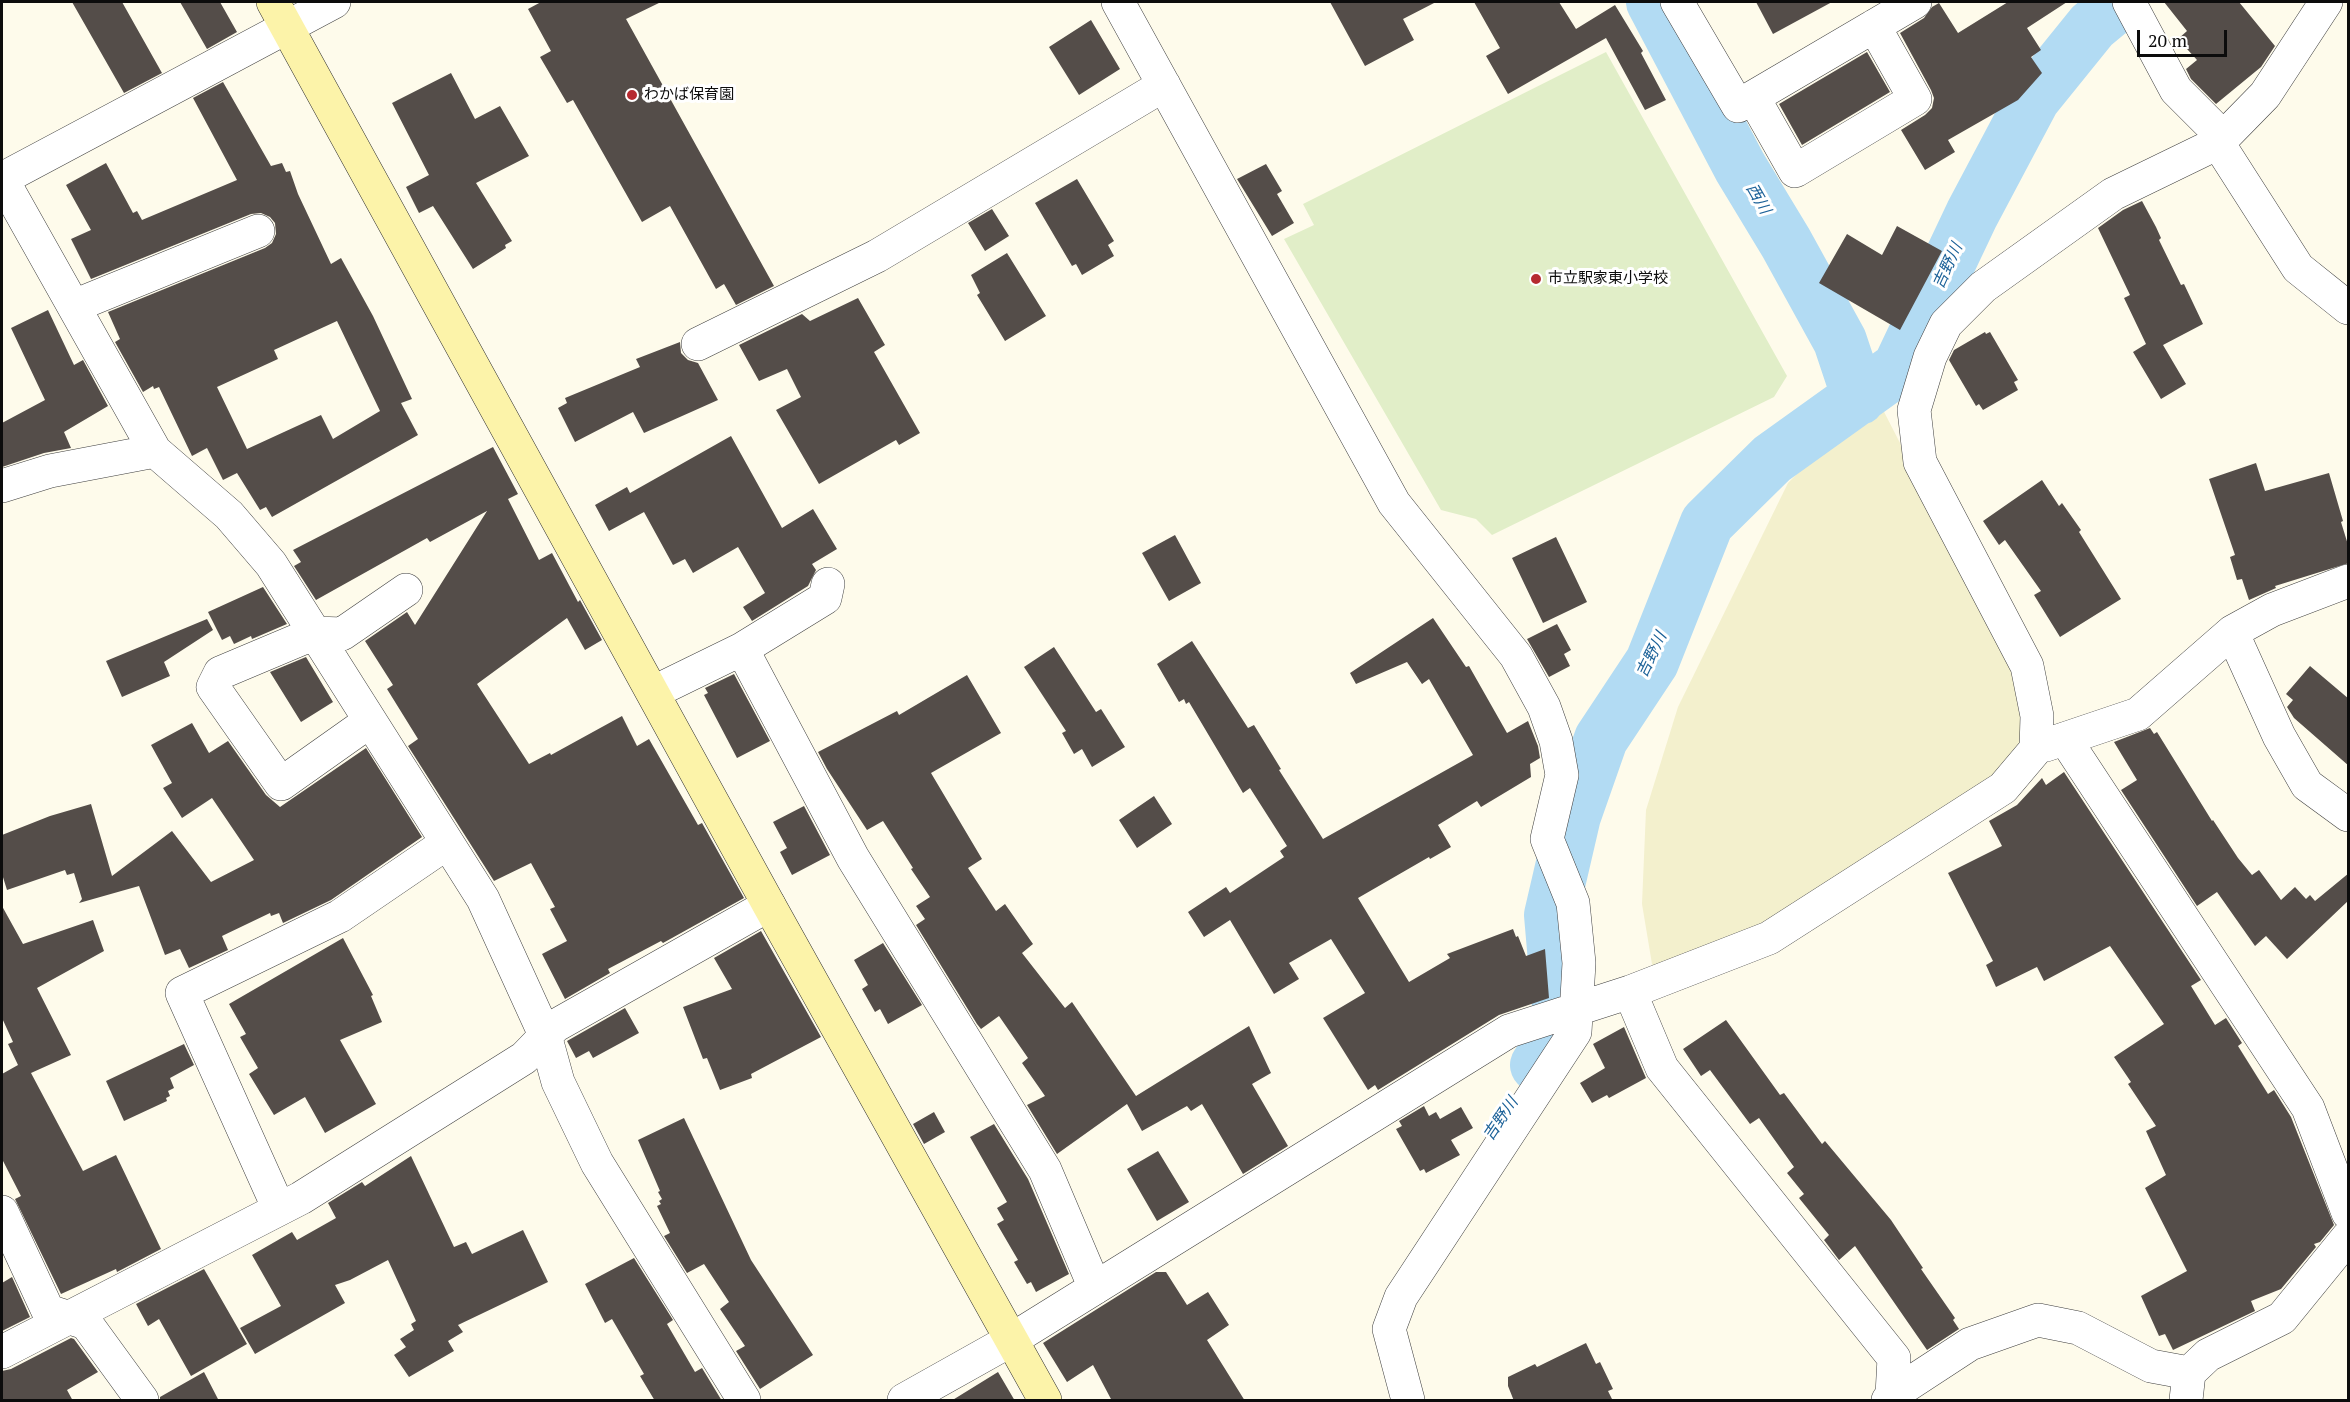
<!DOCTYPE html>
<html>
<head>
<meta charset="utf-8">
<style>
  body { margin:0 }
  #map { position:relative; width:2350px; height:1402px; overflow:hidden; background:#fefbeb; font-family:"PT Serif",serif }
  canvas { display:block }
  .frame { position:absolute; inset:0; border:3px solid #0c0c0c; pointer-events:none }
  .scale { position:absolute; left:2137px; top:30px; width:90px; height:27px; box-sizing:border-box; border:3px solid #0c0c0c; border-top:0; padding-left:8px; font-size:18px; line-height:21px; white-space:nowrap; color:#0c0c0c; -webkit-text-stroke:4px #fff; paint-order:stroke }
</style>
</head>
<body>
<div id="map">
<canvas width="2350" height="1402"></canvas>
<div class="frame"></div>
<div class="scale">20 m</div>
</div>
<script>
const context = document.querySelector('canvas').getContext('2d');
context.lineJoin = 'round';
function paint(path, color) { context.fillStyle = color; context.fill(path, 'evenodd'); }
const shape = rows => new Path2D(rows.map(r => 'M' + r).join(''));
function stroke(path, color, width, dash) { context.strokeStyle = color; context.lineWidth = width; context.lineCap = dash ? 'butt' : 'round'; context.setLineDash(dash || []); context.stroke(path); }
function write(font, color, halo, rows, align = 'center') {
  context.font = font + ' "PT Serif","Noto Sans JP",serif'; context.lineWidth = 6; context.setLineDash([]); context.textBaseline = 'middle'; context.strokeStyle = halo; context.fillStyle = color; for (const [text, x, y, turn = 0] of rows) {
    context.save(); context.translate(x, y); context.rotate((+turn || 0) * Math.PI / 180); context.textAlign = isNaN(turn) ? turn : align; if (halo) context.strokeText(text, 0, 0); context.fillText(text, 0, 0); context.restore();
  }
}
const farmland = shape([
  [1880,404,2021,679,2024,744,2004,776,1774,918,1653,970,1642,904,1646,810,1678,707,1788,483,1831,439]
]);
const pitch = shape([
  [1606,52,1787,376,1774,397,1492,535,1476,519,1441,510,1284,239,1314,225,1303,204]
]);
const river = shape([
  [1653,2,1740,167,1786,243,1840,341,1859,398],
  [1537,1065,1561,1030,1551,915,1574,816,1601,739,1652,662,1707,523,1772,459,1899,368,1972,214,2033,99,2092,26,2121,2]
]);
const building = shape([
  [72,2,122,2,162,73,124,93],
  [180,2,220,2,237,32,207,49],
  [541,2,661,2,626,19,774,286,736,305,724,284,716,289,670,206,642,222,573,100,567,103,540,57,551,51,528,9],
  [1330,2,1436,2,1403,19,1414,40,1365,66],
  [1474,2,1559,2,1576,29,1615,5,1643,51,1641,53,1666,100,1645,110,1606,38,1508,94,1486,56,1500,48],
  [1756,2,1832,2,1773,34],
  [2008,2,2067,2,2027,28,2041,50,2031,57,2042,73,2018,100,1948,140,1955,152,1925,170,1901,130,1925,115,1932,108,1934,98,1931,90,1900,33,1924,18,1932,7,1939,3,1958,33],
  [2164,2,2239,2,2275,46,2261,67,2216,104,2191,79,2186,69,2197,60,2178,39,2187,31],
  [1091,20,1120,69,1079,95,1049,47],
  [1867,52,1890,92,1802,145,1779,104],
  [451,73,475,119,500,106,529,156,476,183,512,241,505,245,506,248,473,269,433,206,419,213,406,187,429,175,392,103],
  [223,82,271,166,282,163,286,172,290,171,298,194,331,264,341,258,373,316,412,399,401,403,418,435,272,517,266,507,260,510,237,473,223,480,207,448,192,456,159,387,154,389,153,386,143,392,115,342,120,339,108,312,265,248,272,243,276,234,275,223,270,217,261,213,251,214,91,279,71,239,91,230,66,185,106,163,133,213,137,211,142,220,237,180,193,98],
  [337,321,380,411,333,439,321,415,247,449,217,387,278,359,274,350],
  [1266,164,1282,191,1277,194,1294,223,1272,236,1237,179],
  [1077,179,1114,241,1108,245,1114,256,1082,275,1076,264,1072,266,1035,203],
  [2142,201,2156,227,2161,238,2159,240,2181,285,2184,284,2203,324,2163,345,2186,384,2161,399,2133,352,2146,344,2124,298,2130,295,2098,228,2123,210],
  [992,209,1009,236,985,251,968,223],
  [1897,226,1942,251,1900,330,1819,283,1847,234,1882,255],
  [1007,253,1046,316,1005,341,977,295,980,293,971,275],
  [858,298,885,345,874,352,920,433,899,445,896,440,819,484,776,410,801,397,787,369,759,381,739,345,802,314,810,321],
  [48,310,74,365,83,360,108,406,64,432,71,448,44,453,2,467,2,423,45,400,11,328],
  [1985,332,1986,334,1990,332,2018,380,2014,382,2018,390,1983,410,1979,404,1976,406,1949,360,1954,350],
  [680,342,681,353,688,360,698,363,718,400,644,433,633,412,575,442,558,408,567,403,565,398,640,367,636,359],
  [731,436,782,528,813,509,837,549,812,564,816,570,808,586,752,621,743,607,765,593,738,547,693,573,685,559,673,565,644,512,609,531,595,505,627,487,630,493],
  [493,447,518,494,508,499,539,560,552,553,578,602,580,600,602,640,585,650,567,618,477,684,529,764,550,753,551,755,622,716,637,746,649,739,698,825,702,823,744,898,663,943,661,941,608,969,610,973,565,999,542,954,567,941,550,909,555,907,531,863,494,881,408,746,418,739,387,689,393,685,365,641,407,612,415,625,487,511,430,542,427,538,316,600,294,566,301,562,293,550],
  [2256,463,2265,491,2329,473,2343,521,2341,522,2349,548,2349,563,2275,586,2276,588,2249,600,2242,579,2237,580,2230,557,2235,555,2209,479],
  [2042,480,2059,506,2062,503,2081,530,2079,532,2121,599,2060,637,2034,595,2041,591,2005,540,1999,545,1983,521],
  [1175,535,1201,583,1169,601,1142,553],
  [1556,537,1587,602,1543,623,1512,558],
  [263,587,287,624,252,639,251,636,234,644,230,636,222,640,208,612],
  [1433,618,1466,667,1469,666,1507,733,1528,721,1538,746,1540,758,1530,764,1531,777,1481,807,1477,801,1438,825,1451,847,1430,859,1429,857,1358,898,1409,982,1450,958,1447,954,1513,929,1516,937,1518,936,1526,956,1545,949,1549,998,1499,1015,1378,1090,1375,1085,1368,1090,1323,1018,1365,993,1331,939,1289,963,1299,979,1274,994,1230,920,1204,937,1188,912,1226,887,1230,893,1284,857,1280,851,1287,846,1250,788,1243,793,1189,702,1186,704,1184,699,1179,702,1157,664,1192,641,1248,728,1254,725,1281,769,1279,770,1323,839,1473,755,1429,679,1422,684,1407,662,1356,684,1350,673],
  [207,619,213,630,164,662,170,676,122,697,106,661],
  [1557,624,1571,650,1564,654,1570,666,1549,677,1527,639],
  [1054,647,1096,712,1101,709,1125,747,1092,767,1082,749,1074,754,1062,733,1066,731,1024,667],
  [306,657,333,702,301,722,270,672],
  [2310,666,2349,699,2349,766,2294,718,2287,707,2293,700,2286,694],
  [734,674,770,741,737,758,704,695,708,693,705,688],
  [967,675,1001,733,931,773,982,859,968,868,996,911,1005,904,1033,944,1022,953,1065,1008,1072,1002,1136,1096,1249,1026,1271,1073,1252,1084,1288,1146,1243,1174,1202,1104,1191,1111,1187,1106,1142,1131,1127,1104,1057,1154,1027,1105,1045,1096,1022,1063,1028,1058,999,1016,981,1029,977,1024,916,925,925,919,916,906,930,897,911,869,913,868,883,821,867,830,827,769,818,752,897,711,899,715],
  [192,723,209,753,228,741,266,795,280,807,366,748,422,837,331,900,283,923,279,913,271,916,270,913,222,936,228,950,189,968,180,949,165,955,139,886,79,903,82,899,74,873,67,875,65,870,7,890,2,874,2,835,50,816,91,804,112,876,172,831,211,882,254,860,212,798,182,818,163,788,172,783,151,745],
  [2150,728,2154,734,2157,732,2212,821,2213,820,2238,858,2252,875,2259,870,2281,900,2295,887,2306,899,2310,895,2315,901,2349,873,2349,900,2287,959,2266,936,2255,946,2217,892,2197,906,2121,790,2137,780,2114,742],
  [2064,772,2201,980,2191,986,2215,1025,2226,1018,2242,1043,2238,1046,2268,1094,2274,1090,2291,1117,2334,1225,2320,1242,2314,1244,2316,1247,2281,1289,2251,1301,2255,1311,2173,1350,2165,1334,2159,1336,2141,1296,2187,1271,2145,1188,2166,1175,2146,1131,2156,1126,2128,1084,2131,1082,2114,1057,2164,1024,2110,946,2044,981,2037,967,1996,987,1986,965,1993,961,1948,873,2002,846,1989,821,2017,805,2042,778,2046,785],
  [1154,796,1172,824,1137,848,1119,820],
  [804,806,830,855,792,875,780,852,787,848,773,822],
  [2,906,23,944,93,920,104,951,37,988,71,1055,31,1073,83,1171,116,1155,161,1249,117,1272,116,1269,61,1294,15,1199,21,1196,2,1159,2,1074,18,1065,8,1044,13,1042,2,1018],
  [761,931,821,1037,751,1074,752,1078,720,1090,707,1058,703,1059,683,1007,732,989,714,958],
  [343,938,373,995,371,996,382,1022,340,1040,376,1104,325,1133,305,1097,274,1115,249,1074,258,1068,240,1037,246,1034,229,1004],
  [883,943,922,1005,888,1024,880,1009,875,1012,862,989,868,985,854,960],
  [625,1008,639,1033,593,1058,589,1051,576,1058,567,1041],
  [1726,1020,1780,1095,1784,1093,1822,1144,1825,1141,1891,1220,1923,1268,1921,1269,1955,1318,1953,1320,1959,1329,1927,1350,1855,1246,1839,1260,1824,1240,1829,1235,1799,1198,1804,1194,1787,1173,1794,1167,1759,1118,1750,1124,1710,1070,1701,1076,1683,1049],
  [1624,1027,1646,1078,1609,1098,1607,1095,1592,1103,1580,1083,1605,1068,1593,1044],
  [184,1044,194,1065,170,1078,174,1088,168,1091,170,1096,166,1098,167,1101,124,1121,106,1081],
  [1424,1106,1429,1116,1436,1112,1440,1119,1461,1107,1473,1128,1451,1140,1460,1155,1426,1173,1424,1169,1420,1171,1396,1129,1402,1126,1399,1121],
  [934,1112,945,1132,924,1144,913,1124],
  [684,1118,751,1260,813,1355,760,1389,736,1351,745,1346,720,1309,729,1302,704,1264,687,1273,664,1236,670,1233,657,1206,661,1204,659,1201,662,1199,658,1192,660,1191,638,1140],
  [994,1124,1028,1179,1069,1274,1036,1292,1031,1282,1027,1284,1014,1262,1018,1260,997,1224,1004,1220,997,1208,1007,1202,970,1137],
  [1158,1151,1189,1202,1157,1221,1127,1169],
  [411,1156,454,1247,466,1242,472,1254,523,1230,548,1282,458,1325,463,1332,448,1341,454,1351,409,1377,394,1355,406,1347,400,1339,414,1330,411,1324,416,1321,388,1260,350,1280,335,1285,345,1303,255,1354,240,1328,281,1306,252,1255,292,1232,297,1240,336,1218,328,1203,362,1182,365,1186],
  [634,1258,673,1320,667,1324,695,1372,702,1368,722,1401,655,1401,640,1376,644,1374,612,1319,605,1323,585,1284],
  [204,1269,247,1344,191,1376,159,1319,148,1326,136,1304],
  [1156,1272,1166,1272,1187,1305,1208,1292,1229,1325,1207,1340,1245,1401,1112,1401,1093,1365,1067,1382,1043,1343],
  [12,1277,30,1317,2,1331,2,1283],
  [71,1338,74,1339,98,1372,67,1390,73,1401,2,1401,2,1371,11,1369],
  [1586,1343,1596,1364,1600,1362,1613,1389,1608,1391,1613,1401,1514,1401,1508,1386,1508,1377,1535,1364,1537,1367],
  [204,1372,219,1401,160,1401,160,1397],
  [998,1372,1015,1401,951,1401]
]);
const street = shape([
  [334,2,2,179,155,451,229,515,271,564,483,899,545,1035,558,1082,597,1163,744,1400],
  [1118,2,1394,503,1516,656,1544,707,1556,741,1562,775,1547,839,1573,903,1579,963,1575,1032,1401,1297,1389,1329,1408,1400],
  [1677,2,1738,106,1915,2],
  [2129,2,2176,90,2214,128,2218,143,2298,268,2348,308],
  [1753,97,1795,171,1915,99,1874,26],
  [74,306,258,231],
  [698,344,877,256,1164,85],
  [2,486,50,471,155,451],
  [2232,632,2279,736,2307,785,2348,815],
  [742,649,853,858,1045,1170,1095,1288],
  [654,692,742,649,825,598,828,584],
  [370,721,281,784,213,687,220,673,315,633,342,634,406,590],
  [2065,739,2308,1108,2348,1213],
  [2046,745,2138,714,2232,632,2272,610,2348,581],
  [1630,992,1662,1068,1894,1358,1892,1395],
  [279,1209,182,993,340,916,447,843],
  [2,1212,48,1311,86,1323,142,1400],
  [2,1352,301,1198,524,1058,555,1026,769,905],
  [904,1400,1011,1340,1509,1031,1630,992,1769,938,2003,788,2036,749,2037,716,2027,666,1920,462,1914,410,1930,357,1946,324,1983,287,2113,194,2218,143,2265,95,2326,2],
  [1888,1400,1892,1395,1970,1344,2038,1320,2078,1328,2151,1366,2189,1373],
  [2186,1400,2189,1373,2208,1355,2282,1318,2348,1237]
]);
const secondary = shape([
  [273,2,769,905,1045,1400]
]);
const markers = [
  [632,95,6,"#b62a30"],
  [1536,279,6,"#b62a30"]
];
const poiNames = [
  ["わかば保育園",644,95],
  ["市立駅家東小学校",1548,279]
];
const waterNames = [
  ["西川",1758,199,60],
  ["吉野川",1948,266,-65],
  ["吉野川",1652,655,-64],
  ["吉野川",1501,1119,-56]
];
paint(farmland, '#f3f0cd');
paint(pitch, '#e1eec8');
stroke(river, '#b2dbf3', 54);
paint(building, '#544d49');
stroke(street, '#3f3f3f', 34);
stroke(secondary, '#2e2e2e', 34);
stroke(street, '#fff', 33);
stroke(secondary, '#fcf3a9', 33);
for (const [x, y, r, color] of markers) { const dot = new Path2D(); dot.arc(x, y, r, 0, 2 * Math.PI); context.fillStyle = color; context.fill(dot); stroke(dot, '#fff', 2); }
write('15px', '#0c0c0c', '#fff', poiNames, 'left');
write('italic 16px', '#1b6198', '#fff', waterNames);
</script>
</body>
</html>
